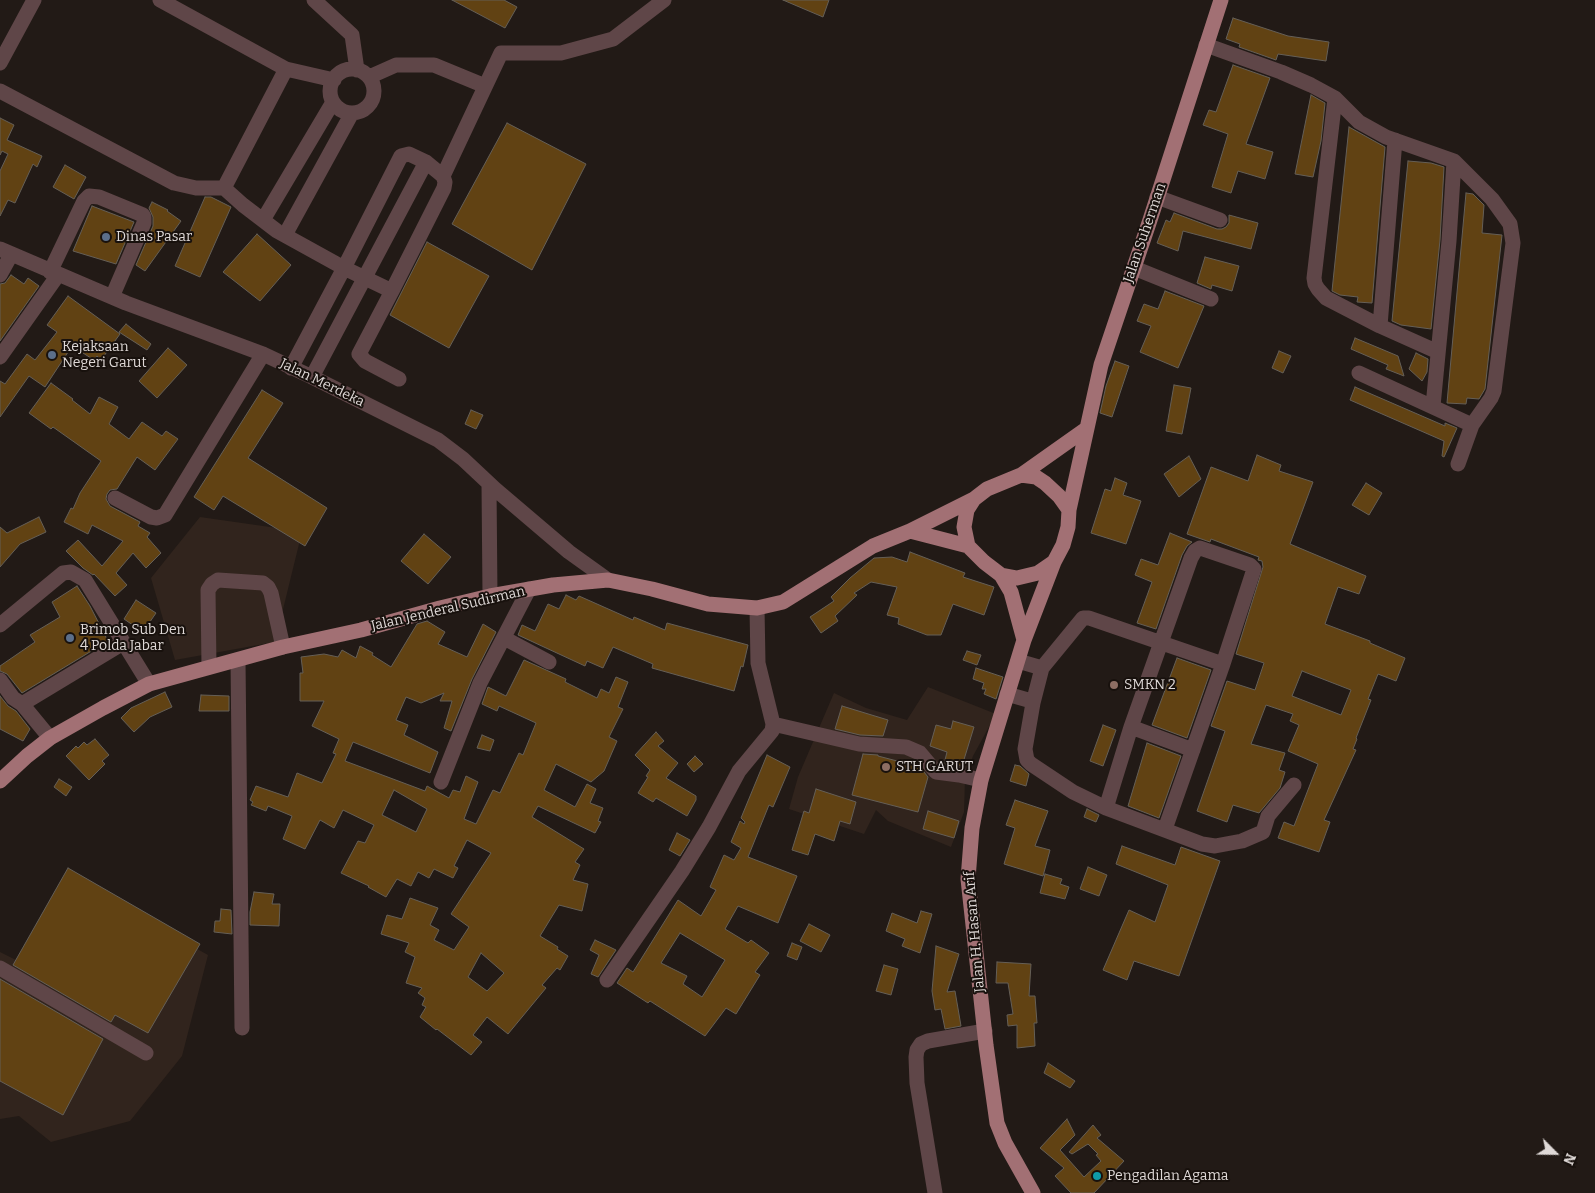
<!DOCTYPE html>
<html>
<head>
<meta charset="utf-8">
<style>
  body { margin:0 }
  #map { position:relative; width:1595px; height:1193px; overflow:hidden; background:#221a16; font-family:Bitter,serif }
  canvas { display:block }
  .north { position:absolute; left:1530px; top:1128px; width:50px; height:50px; -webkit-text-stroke:4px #18110d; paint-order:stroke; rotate:113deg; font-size:14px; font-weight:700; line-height:20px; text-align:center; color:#dfd9d7 }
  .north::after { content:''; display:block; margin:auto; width:18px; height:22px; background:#dfd9d7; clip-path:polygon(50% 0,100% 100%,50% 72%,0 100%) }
</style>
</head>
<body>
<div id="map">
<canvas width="1595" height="1193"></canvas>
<div class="north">N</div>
</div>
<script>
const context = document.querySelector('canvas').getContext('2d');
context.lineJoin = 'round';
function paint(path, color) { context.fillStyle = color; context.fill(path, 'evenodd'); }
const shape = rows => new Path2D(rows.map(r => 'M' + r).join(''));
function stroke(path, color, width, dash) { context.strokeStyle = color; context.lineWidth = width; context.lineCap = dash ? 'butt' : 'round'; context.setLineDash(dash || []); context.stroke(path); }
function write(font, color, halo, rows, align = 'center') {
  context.font = font + ' Bitter,serif'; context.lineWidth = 4; context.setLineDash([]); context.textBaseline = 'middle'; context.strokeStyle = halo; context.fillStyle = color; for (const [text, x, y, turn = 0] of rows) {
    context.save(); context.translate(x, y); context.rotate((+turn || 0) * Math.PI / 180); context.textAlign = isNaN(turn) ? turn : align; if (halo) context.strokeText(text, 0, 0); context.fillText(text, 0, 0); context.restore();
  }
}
const built = shape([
  [200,517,284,529,300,540,275,642,175,660,151,578],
  [928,687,996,714,973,756,965,779,964,812,951,847,888,821,876,810,864,834,789,809,798,777,834,693,866,708,907,720],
  [68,877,208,955,182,1056,130,1121,51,1142,19,1116,0,1119,0,952,22,963]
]);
const building = shape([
  [452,0,504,0,517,7,505,28,452,0],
  [783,0,829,0,823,17,783,0],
  [1233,18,1288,36,1329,42,1326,61,1278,54,1276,60,1239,47,1240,44,1226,39,1233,18],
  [1233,65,1270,78,1246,144,1273,152,1265,179,1238,171,1231,193,1212,187,1228,134,1203,125,1209,110,1216,112,1233,65],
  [1311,95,1325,103,1321,141,1313,177,1295,174,1311,95],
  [0,118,14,125,7,140,42,156,37,167,33,164,15,203,8,200,0,216,0,171,8,154,2,151,0,155,0,118],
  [507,123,586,164,532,270,452,224,507,123],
  [1349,127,1385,147,1372,303,1357,302,1358,297,1340,295,1332,291,1349,127],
  [1408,161,1431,163,1444,167,1440,240,1431,329,1401,325,1392,321,1408,161],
  [65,165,86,177,74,199,53,187,65,165],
  [1466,193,1473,194,1484,205,1482,233,1502,235,1485,389,1479,399,1467,398,1466,404,1447,403,1466,193],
  [205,197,211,197,231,207,200,277,175,266,205,197],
  [152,202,168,210,167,211,181,221,145,271,136,265,153,226,153,217,149,208,152,202],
  [92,206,134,222,116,264,73,251,92,206],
  [1174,213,1217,229,1222,229,1226,227,1229,223,1229,215,1258,223,1251,249,1183,231,1178,251,1157,243,1166,220,1170,222,1174,213],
  [257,234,291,265,260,301,223,272,257,234],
  [427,242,489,276,449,348,390,315,427,242],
  [1205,257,1239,266,1232,291,1212,285,1211,289,1197,283,1205,257],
  [11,275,24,284,28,278,39,286,0,341,0,284,5,283,11,275],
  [1165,291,1204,306,1178,368,1140,352,1151,326,1137,321,1144,304,1158,309,1165,291],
  [68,296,120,334,101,360,97,356,94,360,72,346,45,387,29,376,0,417,0,381,5,384,27,354,35,360,57,332,47,325,68,296],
  [126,324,151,344,147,350,119,332,126,324],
  [1355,338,1398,356,1404,376,1386,369,1388,365,1351,349,1355,338],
  [168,348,187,365,157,398,139,381,168,348],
  [1279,351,1291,356,1283,373,1272,368,1279,351],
  [1416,353,1428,359,1427,372,1422,381,1409,369,1416,353],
  [1115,361,1129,366,1112,417,1100,413,1106,386,1115,361],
  [51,383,73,399,72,400,90,414,99,397,118,407,109,424,129,439,142,422,162,436,166,431,178,439,155,470,137,457,117,489,110,490,107,494,106,499,110,506,140,522,138,526,150,533,147,537,161,553,146,568,133,553,116,573,127,585,115,596,94,574,93,575,83,568,66,551,78,540,102,566,123,541,92,525,88,534,64,522,71,508,73,509,80,493,101,461,53,427,51,429,29,413,51,383],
  [1174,385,1191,388,1182,434,1166,431,1174,385],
  [1355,387,1445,426,1445,423,1457,428,1444,457,1442,456,1444,441,1350,400,1355,387],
  [262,390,283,403,248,458,327,508,305,546,223,496,214,510,194,497,262,390],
  [471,410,483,415,476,429,465,424,471,410],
  [1257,455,1281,465,1279,471,1313,482,1290,544,1366,576,1359,594,1338,587,1325,624,1370,641,1370,643,1405,658,1396,681,1378,674,1368,699,1371,700,1356,738,1357,739,1353,749,1356,750,1324,820,1330,822,1319,852,1278,838,1284,822,1294,826,1318,764,1288,751,1299,725,1290,721,1293,714,1266,705,1251,744,1285,753,1279,770,1285,772,1280,788,1259,813,1233,805,1227,822,1197,811,1225,731,1211,726,1227,681,1255,690,1264,663,1236,654,1263,567,1262,561,1258,560,1259,557,1211,539,1210,542,1187,534,1211,467,1248,481,1257,455],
  [1302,671,1351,690,1341,715,1292,696,1302,671],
  [1189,456,1201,479,1179,497,1164,474,1189,456],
  [1115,478,1127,483,1123,495,1141,501,1126,544,1091,533,1105,489,1111,491,1115,478],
  [1366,483,1382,493,1369,515,1352,505,1366,483],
  [39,517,46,532,20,544,0,567,0,527,7,533,39,517],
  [1170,533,1192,542,1187,546,1182,555,1156,629,1137,623,1152,582,1135,575,1141,559,1158,565,1170,533],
  [424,534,451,557,428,584,401,561,424,534],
  [910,552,965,573,963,577,994,587,984,615,953,604,941,635,927,635,898,624,899,618,887,615,897,587,871,582,854,593,857,595,835,616,838,621,821,633,810,617,834,601,831,597,850,578,874,558,892,557,907,562,910,552],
  [77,586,90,606,108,641,22,693,7,674,0,671,0,666,35,642,30,635,60,617,52,602,77,586],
  [566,595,576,600,579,596,633,620,634,617,665,630,667,623,748,645,743,667,741,666,734,691,652,668,653,664,613,647,603,668,587,661,585,666,518,635,522,625,535,631,548,604,559,609,566,595],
  [136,600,156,613,143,632,124,619,136,600],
  [427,621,445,632,438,644,467,657,483,624,496,632,472,679,451,731,444,728,452,701,440,701,444,693,421,703,406,697,396,720,408,725,404,735,438,752,430,773,353,742,345,761,425,791,427,786,449,798,453,790,460,792,466,776,478,782,464,819,476,824,493,790,500,793,519,753,523,755,536,723,499,706,497,711,482,704,488,687,506,696,524,660,566,679,565,682,597,698,601,689,609,693,616,677,628,682,618,707,623,709,609,737,617,741,604,771,591,782,556,764,544,790,575,807,587,784,596,789,590,803,603,808,598,821,601,822,595,833,538,806,532,817,584,849,575,862,580,865,573,880,588,884,582,911,559,905,540,936,558,947,557,949,568,956,560,970,557,968,542,985,546,988,508,1034,487,1017,473,1035,482,1042,471,1055,437,1029,436,1030,420,1017,426,1007,422,1005,425,998,418,993,422,988,406,983,415,957,405,952,409,943,381,934,387,915,402,919,410,898,438,908,430,925,439,930,434,940,454,950,469,927,451,914,491,853,467,840,454,866,458,868,453,878,434,869,429,878,418,872,411,886,397,879,386,897,368,887,369,886,341,873,358,841,365,843,374,825,343,810,334,828,320,820,305,849,283,839,292,816,268,806,266,811,251,805,253,802,250,800,256,786,288,797,297,773,322,783,336,754,333,753,339,739,312,726,324,701,300,701,300,673,303,673,301,657,324,654,338,657,342,650,356,658,360,646,373,653,372,655,391,667,417,624,427,621],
  [394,790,427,809,416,832,382,815,394,790],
  [481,953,504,973,487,991,468,977,481,953],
  [967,651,981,655,977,665,963,660,967,651],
  [1177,658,1211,670,1187,738,1152,725,1177,658],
  [976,668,1003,677,996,699,984,694,986,689,982,689,984,683,973,679,976,668],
  [165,692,172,707,150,717,134,732,121,718,131,708,165,692],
  [201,695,229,696,229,711,199,711,201,695],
  [0,696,8,706,16,711,30,729,23,741,0,729,0,696],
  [842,706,888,720,883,736,860,735,835,729,842,706],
  [953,721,974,727,962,766,944,764,947,752,930,746,936,725,951,729,953,721],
  [1103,725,1116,730,1103,766,1090,761,1103,725],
  [656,732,664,741,658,746,678,763,666,778,696,796,696,800,687,816,656,798,653,802,638,793,648,777,646,776,650,770,635,755,656,732],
  [482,735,494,740,490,751,477,748,482,735],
  [95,739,109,755,102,761,105,764,89,780,66,756,76,746,78,748,84,742,87,745,95,739],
  [1147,743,1181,756,1159,818,1128,806,1147,743],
  [863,754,878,755,878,756,920,767,928,777,918,812,852,795,863,754],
  [767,755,790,767,773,807,769,805,748,857,797,876,778,923,738,906,725,929,748,943,751,940,769,953,755,972,760,975,736,1014,726,1008,705,1036,650,1001,648,1003,617,983,627,968,633,972,678,900,701,916,716,890,710,887,724,855,734,860,741,848,731,842,740,821,744,824,745,822,741,818,767,755],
  [680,933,725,960,702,997,683,984,687,976,661,963,680,933],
  [695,756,703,764,694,772,687,764,695,756],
  [1015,765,1020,766,1029,774,1026,786,1010,781,1015,765],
  [59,779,72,787,66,796,54,787,59,779],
  [816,789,856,802,850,824,840,821,834,841,815,834,808,855,792,850,804,811,809,813,816,789],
  [1015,800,1048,811,1035,846,1050,850,1043,876,1004,864,1015,828,1006,825,1015,800],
  [1087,809,1099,815,1096,822,1084,817,1087,809],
  [928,811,959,821,954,838,923,829,928,811],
  [677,833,690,840,680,856,669,850,677,833],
  [1122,846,1175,865,1181,847,1220,861,1179,976,1134,961,1127,980,1103,970,1129,910,1155,922,1168,885,1116,864,1122,846],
  [1088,867,1107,875,1099,896,1080,889,1088,867],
  [68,868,200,944,148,1033,115,1015,111,1022,13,965,68,868],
  [1045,874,1062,879,1060,884,1069,887,1065,899,1040,893,1045,874],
  [254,892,274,894,272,904,280,904,279,926,250,925,250,912,254,892],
  [221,909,231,910,232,934,214,932,215,921,220,921,221,909],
  [921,911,932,914,920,953,902,946,905,939,886,931,892,913,917,923,921,911],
  [809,924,830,935,821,952,800,941,809,924],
  [595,940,616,950,598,977,591,974,599,955,590,950,595,940],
  [792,943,802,947,797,960,787,956,792,943],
  [936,946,959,954,947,992,955,991,961,1026,945,1029,941,1009,935,1010,932,991,936,946],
  [997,962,1031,964,1029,996,1035,996,1037,1023,1034,1023,1035,1046,1017,1048,1017,1025,1008,1026,1007,1015,1013,1014,1008,983,996,983,997,962],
  [884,965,898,969,891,995,876,991,884,965],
  [0,979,103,1039,63,1115,0,1081,0,979],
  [1048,1063,1075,1081,1070,1088,1044,1073,1048,1063],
  [1067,1119,1075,1135,1060,1150,1084,1177,1101,1161,1096,1155,1098,1154,1088,1144,1072,1154,1069,1152,1093,1125,1101,1135,1097,1138,1124,1161,1094,1193,1071,1193,1055,1176,1064,1168,1040,1148,1067,1119]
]);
const minor = shape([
  [160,0,286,69,224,188],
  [314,0,352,35,357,70],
  [1206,45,1281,72,1311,85,1335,98,1359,122,1386,137,1454,161,1492,199,1510,224,1513,243,1494,391,1491,398,1472,425,1359,373],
  [0,63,34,0],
  [286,69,334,80],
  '330 91a22 22 0 1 1 44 0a22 22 0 1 1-44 0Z',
  [369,77,396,65,434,65,485,86],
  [0,91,174,183,196,188,224,188,243,205,277,231,344,268,392,291,359,354,365,361,399,379],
  [1335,98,1314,278,1315,284,1318,289,1326,298,1380,326,1438,352],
  [1157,197,1220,220],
  [263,220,333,102],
  [285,235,352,113],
  [0,249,126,303,263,354,312,377,438,440,463,459,495,489,569,552,608,580],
  [1134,268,1211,299],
  [50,272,84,201,89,196,99,197,143,215,144,217,144,223,112,297],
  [0,275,11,255],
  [392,291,444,188,445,182,443,176,501,53,561,53,613,39,664,0],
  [1380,326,1395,140],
  [0,357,58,275],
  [291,368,344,268,401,156,409,154,426,162,443,176],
  [312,377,426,162],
  [1433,406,1449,241,1454,161],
  [1458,464,1472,425],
  [489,485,490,596],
  [115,498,151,517,157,518,165,515,263,354],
  [0,625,63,573,71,572,85,580,149,684],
  [504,638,549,662],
  [238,660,242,1028],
  [1018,661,1042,668],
  [209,667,208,590,212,584,218,580,263,583,268,587,271,593,283,647],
  [0,680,13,698,22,704,50,738],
  [1007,694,1028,700,1033,703],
  [22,704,123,643],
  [773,724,859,744,906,747,920,753,936,772,959,775,981,780],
  [1193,750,1131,727,1191,558,1195,551,1200,548,1250,565,1254,569,1223,664],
  [441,782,480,683,529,589],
  [1106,808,1131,727],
  [1165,829,1223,664,1089,618,1083,618,1042,668,1033,703,1025,749,1027,760,1031,764,1073,792,1106,808,1202,844,1215,846,1242,841,1263,832,1268,816,1294,785],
  [0,968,146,1053],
  [607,980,682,871,709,827,739,771,772,731,773,724,758,663,757,608],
  [935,1193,917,1083,916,1057,917,1050,921,1044,928,1041,985,1031]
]);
const major = shape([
  [1021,475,1036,477,1045,483,1059,496,1069,510,1068,527,1063,545,1054,562,1038,573,1017,578,1001,575,984,562,968,546,964,527,967,510,974,499,987,489,1021,475],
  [1021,475,1086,429],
  [1069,510,1101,365,1150,220,1221,0],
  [910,531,968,546],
  [1001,575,1011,592,1024,640],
  [0,781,27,756,50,738,103,708,149,684,283,647,361,630,440,608,490,596,553,585,608,580,652,589,708,604,757,608,783,602,873,546,910,531,974,499],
  [1033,1193,1005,1143,997,1123,986,1045,968,879,972,828,981,780,1024,640,1054,562]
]);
const markers = [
  [106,237,5,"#5c6f8a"],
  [52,355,5,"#5c6f8a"],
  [70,638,5,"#5c6f8a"],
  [1114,685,5,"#8d6e63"],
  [886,767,5,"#8d6e63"],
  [1097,1176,5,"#0f9aa8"]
];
const streetNames = [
  ["Jalan Suherman",1145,233,-71],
  ["Jalan Merdeka",322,383,26],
  ["Jalan Jenderal Sudirman",448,609,-13],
  ["Jalan H. Hasan Arif",975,932,-95]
];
const poiNames = [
  ["Dinas Pasar",116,237],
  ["Kejaksaan",62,347],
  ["Negeri Garut",62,363],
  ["Brimob Sub Den",80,630],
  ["4 Polda Jabar",80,646],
  ["SMKN 2",1124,685],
  ["STH GARUT",896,767],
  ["Pengadilan Agama",1107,1176]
];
paint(built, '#31241d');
paint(building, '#614213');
stroke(building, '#655f57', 1);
stroke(minor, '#5f4648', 15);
stroke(major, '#a27074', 15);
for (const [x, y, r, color] of markers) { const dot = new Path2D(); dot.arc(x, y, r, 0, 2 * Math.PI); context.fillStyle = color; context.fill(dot); stroke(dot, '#18110d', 2); }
write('14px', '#dfd9d7', '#18110d', streetNames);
write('14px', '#dfd9d7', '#18110d', poiNames, 'left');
</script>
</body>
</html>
